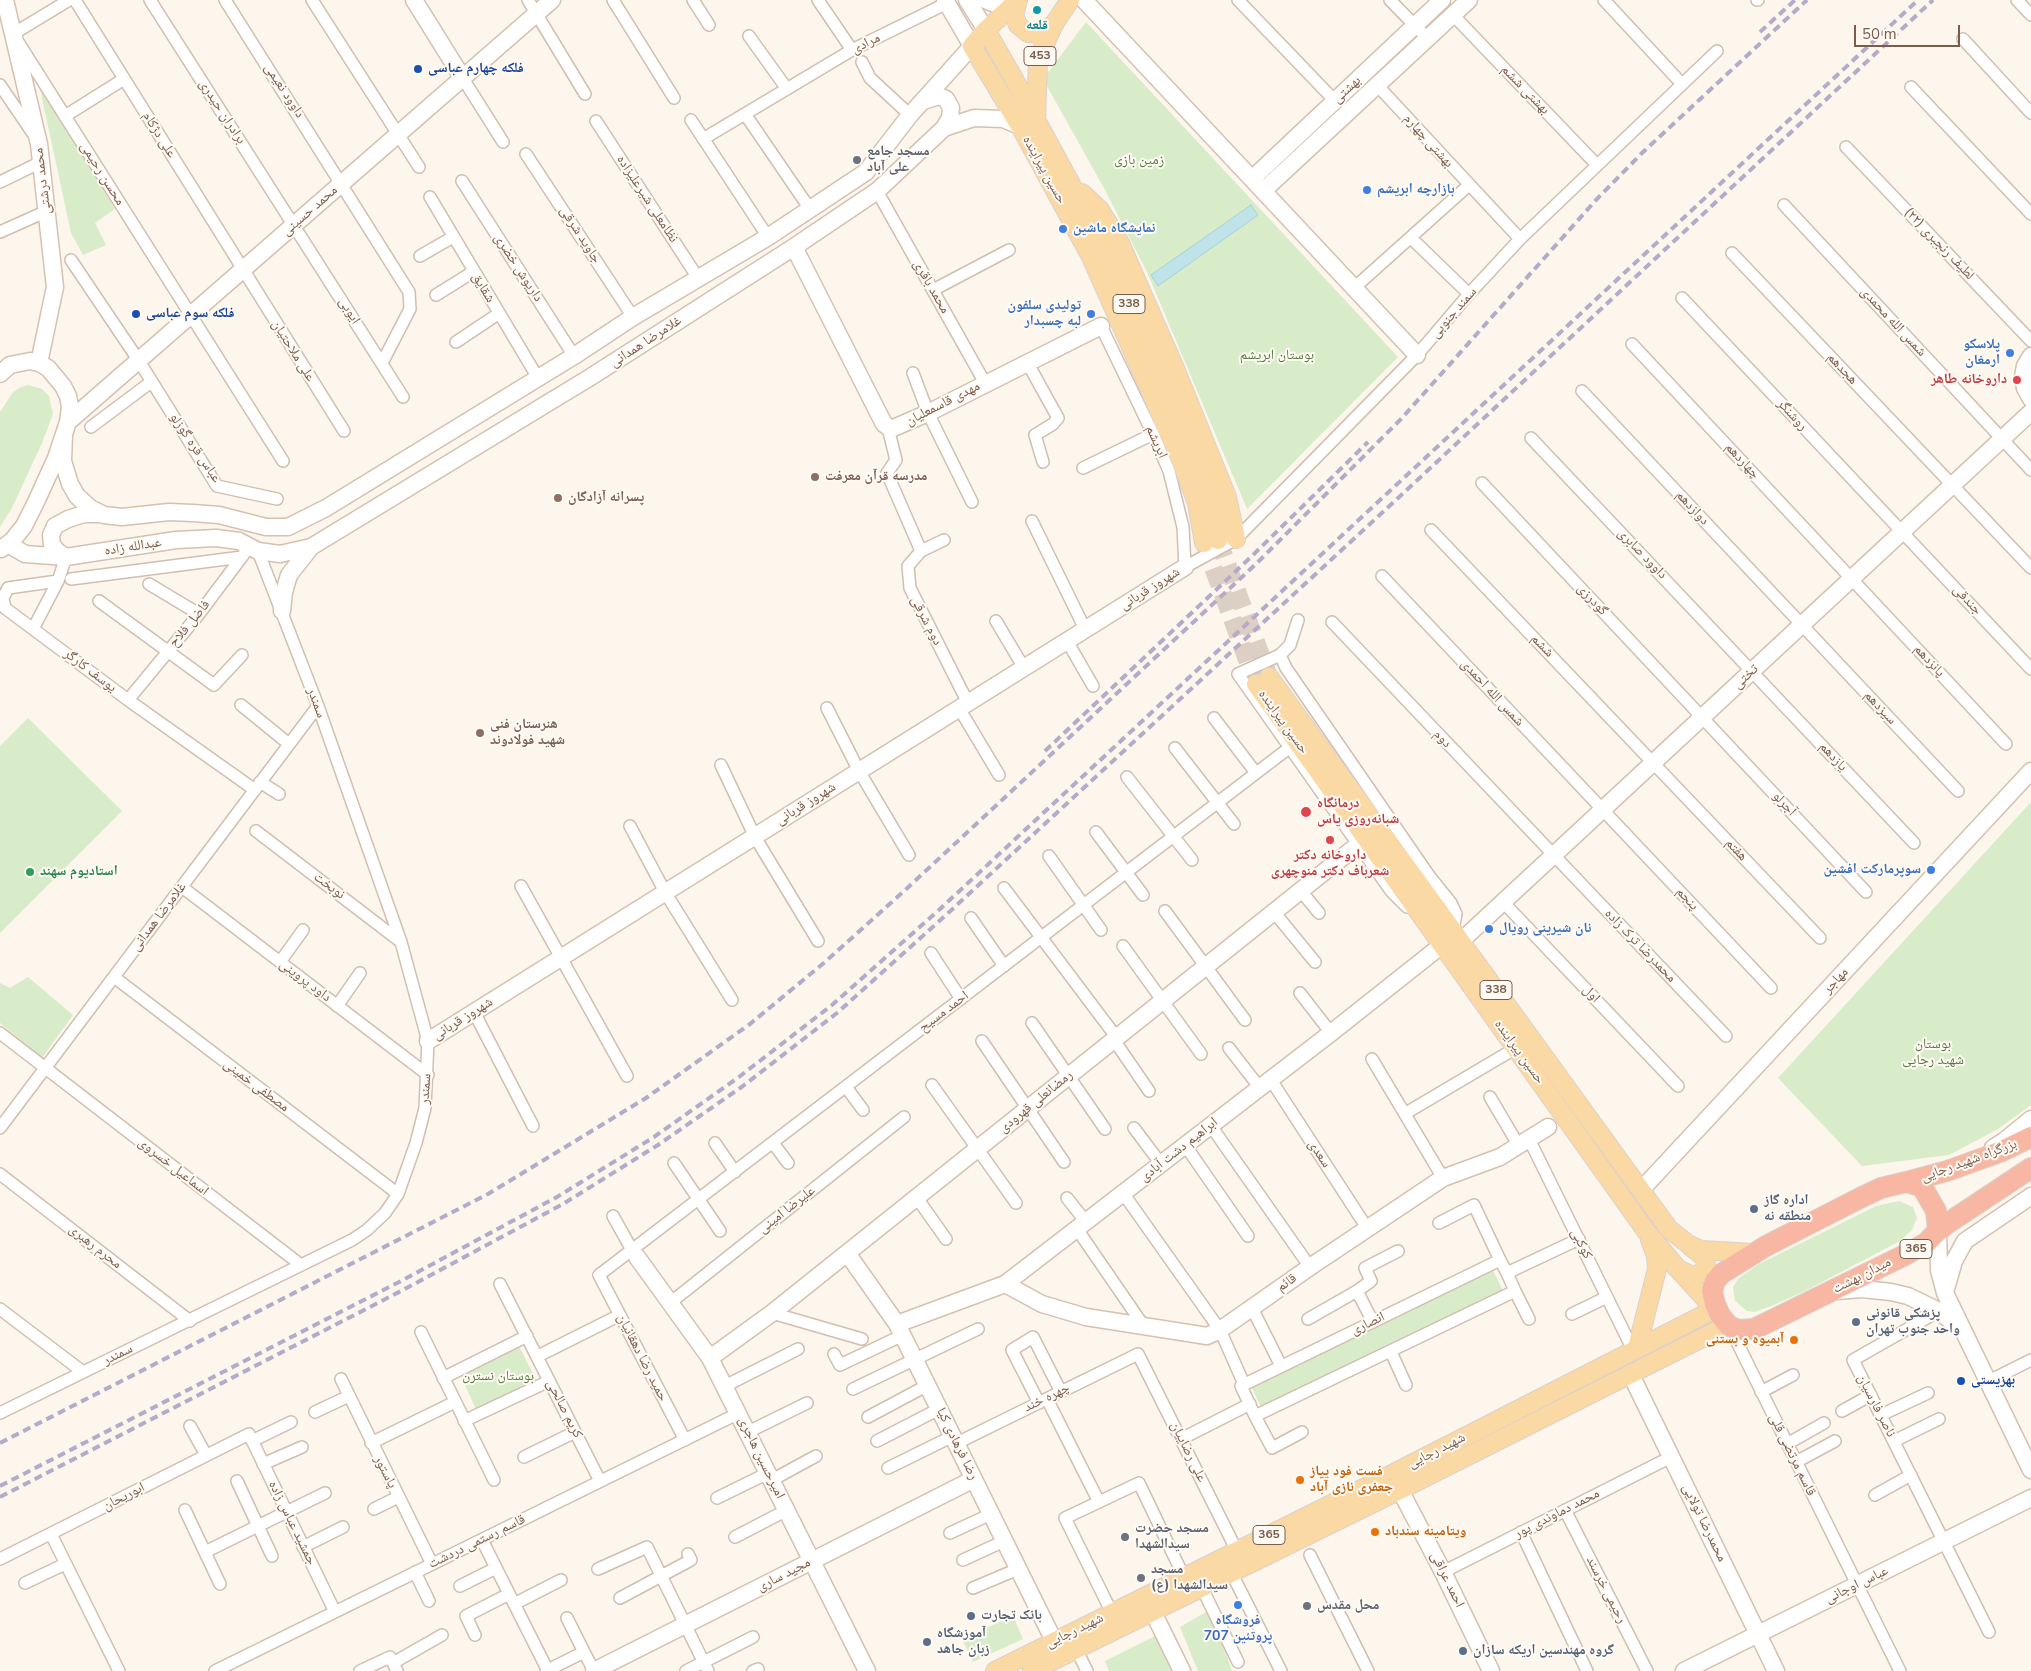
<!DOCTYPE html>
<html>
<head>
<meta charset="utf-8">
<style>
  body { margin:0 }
  #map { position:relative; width:2031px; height:1671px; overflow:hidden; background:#fdf6ec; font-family:"Nunito Sans",sans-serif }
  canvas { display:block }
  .scale { position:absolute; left:1854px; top:25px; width:106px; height:22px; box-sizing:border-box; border:2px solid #7a5c4d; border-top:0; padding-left:6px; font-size:15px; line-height:18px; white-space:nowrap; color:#7a5c4d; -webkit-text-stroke:4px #fffaf3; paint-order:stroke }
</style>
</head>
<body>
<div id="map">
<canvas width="2031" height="1671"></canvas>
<div class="scale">50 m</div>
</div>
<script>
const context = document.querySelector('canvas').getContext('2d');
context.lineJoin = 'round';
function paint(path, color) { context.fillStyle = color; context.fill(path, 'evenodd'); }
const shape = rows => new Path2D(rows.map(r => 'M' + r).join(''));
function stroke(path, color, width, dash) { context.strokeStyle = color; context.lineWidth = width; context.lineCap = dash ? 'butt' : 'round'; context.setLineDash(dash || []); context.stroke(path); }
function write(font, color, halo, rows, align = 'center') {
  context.font = font + ' "Nunito Sans","Noto Naskh Arabic",sans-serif'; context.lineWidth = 4; context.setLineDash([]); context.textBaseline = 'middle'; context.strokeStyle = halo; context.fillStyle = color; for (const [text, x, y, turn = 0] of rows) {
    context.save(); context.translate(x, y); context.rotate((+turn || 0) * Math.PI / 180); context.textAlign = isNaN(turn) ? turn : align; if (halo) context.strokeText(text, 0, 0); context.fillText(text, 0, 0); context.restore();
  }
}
const green = shape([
  [1086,22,1398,357,1247,509,1147,272,1105,190,1043,79],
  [40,89,115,209,95,223,106,245,83,255,71,233],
  [28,385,42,389,49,396,53,414,42,443,12,508,0,527,0,412,13,392,21,387],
  [28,718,122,811,0,933,0,746],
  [2031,802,2031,1105,1998,1129,1949,1155,1862,1166,1778,1078],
  [28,977,73,1015,42,1058,0,1023,0,983,10,988],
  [1899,1201,1913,1207,1917,1218,1912,1230,1900,1241,1805,1291,1769,1307,1754,1312,1747,1311,1735,1301,1733,1287,1738,1279,1757,1265,1876,1206],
  [1492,1268,1503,1291,1261,1407,1250,1384],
  [519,1346,536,1380,476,1409,460,1375],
  [1211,1609,1232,1671,1198,1671,1180,1627],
  [1013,1616,1023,1639,973,1662,962,1639],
  [1155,1636,1172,1671,1109,1671,1105,1661]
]);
const water = shape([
  [1251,205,1258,215,1158,286,1151,275,1251,205]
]);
const primaryTunnel = shape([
  [1218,540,1269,677],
  [1204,543,1256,684]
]);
const street = shape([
  [69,0,13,34,283,461],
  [75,0,344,431],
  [150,0,403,397],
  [225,0,409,292,410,309,382,363],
  [312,0,419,167],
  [528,0,585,94],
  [613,0,674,98],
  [693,0,709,25],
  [818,0,852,50],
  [1238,0,1335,101],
  [1390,0,1427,38],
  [1604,0,1682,84],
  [1757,0,1758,0],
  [2017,0,2031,15],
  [1453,15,1597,165],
  [749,36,787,89],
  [1963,39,2031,113],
  [862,62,870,78,910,115],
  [462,77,503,142],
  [0,85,34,135],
  [1377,85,1520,239],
  [1911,87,2031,214],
  [745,114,810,209],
  [65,116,124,79],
  [691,120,768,237],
  [596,121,698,278],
  [703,139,852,50,947,3],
  [1846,147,2031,341],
  [526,154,633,317],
  [462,181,574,356],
  [0,182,41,162],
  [877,191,985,383],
  [430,197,538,378],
  [1784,205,2031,470],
  [0,232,47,211],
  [1411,238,1469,294],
  [1732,253,2031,568],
  [420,256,453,237],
  [71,260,139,361,217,486,277,499],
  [1354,288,1469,185],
  [933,290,1009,250],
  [436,295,473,272],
  [1682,298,2031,669],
  [1101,326,1153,434,1169,471,1183,527,1185,567,1236,539,1417,355,1469,294,1520,239,1717,51],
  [456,342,498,314],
  [1632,344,2006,744],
  [1027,362,1058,418,1053,424,1035,435,1043,462],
  [913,373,928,413,972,502],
  [1582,391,1958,791],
  [91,427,151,382],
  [888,428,896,460,887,473,921,551,908,566,910,588,968,703],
  [1531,438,1914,843],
  [1083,468,1153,434],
  [1482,483,1866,892],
  [1032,521,1085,629],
  [1431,530,1820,938],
  [921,551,944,540],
  [1382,576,1771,988],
  [71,579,242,557],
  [58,581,8,588,3,598,5,608,128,700,255,790],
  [149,584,199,614],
  [99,601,214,685,242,655],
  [1298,620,1290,645,1280,655,1238,674,1391,891,1407,907],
  [996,621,1024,668],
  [1332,622,1726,1036],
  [33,629,58,581,66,557],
  [1067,641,1093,686],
  [1280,655,1286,668,1430,877,1451,903,1456,914,1453,930],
  [128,700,199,614,250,546],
  [241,705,289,744],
  [827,708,859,771,909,855],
  [959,708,999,775],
  [1214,718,1256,773],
  [1175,748,1234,824],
  [721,765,755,837,818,941],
  [1127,777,1192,860],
  [260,782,279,794],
  [630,826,665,892,732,1000],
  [256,831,401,942],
  [1096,832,1143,895],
  [1049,856,1101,930],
  [521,886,627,1076],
  [182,887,428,1075],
  [1004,888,1117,1038],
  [1301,891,1319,913],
  [1503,902,1678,1086],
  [1165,911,1245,1020],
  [1274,912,1315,962],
  [971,918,1004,966],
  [1123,946,1201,1054],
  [931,953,961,999],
  [280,962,303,930],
  [114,977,398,1194],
  [1300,993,1331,1033],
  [337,1006,360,973],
  [474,1012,533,1126],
  [1032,1023,1105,1129],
  [0,1033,301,1265],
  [1114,1040,1149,1091],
  [982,1041,1064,1162],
  [1229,1048,1260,1088],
  [1372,1059,1443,1178],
  [1271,1080,1367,1228],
  [932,1085,1016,1203],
  [846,1087,863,1110],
  [1490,1097,1519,1146],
  [1406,1113,1516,1048],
  [1211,1126,1310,1267],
  [0,1128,318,706],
  [1134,1128,1161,1164],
  [1529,1139,1633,1350],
  [715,1143,735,1172],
  [773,1143,788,1163],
  [1185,1145,1248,1236],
  [674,1163,720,1231],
  [0,1174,190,1321],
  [1123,1193,1220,1330,1244,1384],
  [917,1198,946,1239],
  [1067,1198,1086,1222],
  [613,1216,632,1250],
  [1439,1223,1474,1205,1500,1260],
  [1077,1229,1143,1325],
  [1507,1273,1579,1239],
  [500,1284,600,1481],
  [1357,1291,1373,1322],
  [1515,1291,1255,1416,1241,1386,1500,1260,1507,1273,1515,1291,1529,1319],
  [670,1303,904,1117],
  [1252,1308,1281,1366],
  [0,1309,83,1372],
  [1939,1311,1853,1360,1989,1632],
  [772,1313,862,1339],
  [1572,1314,1607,1297],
  [1308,1319,1357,1291,1371,1281,1365,1268,1398,1251],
  [1729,1326,1900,1671],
  [421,1332,494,1480],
  [1391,1352,1406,1385],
  [834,1354,840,1365,903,1335],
  [538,1356,620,1315],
  [443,1378,527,1336],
  [341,1379,432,1564],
  [1987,1382,2031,1360],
  [725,1386,798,1349],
  [853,1389,978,1329],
  [1761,1392,1793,1375],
  [1047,1399,1099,1502],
  [1039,1403,1012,1350,1033,1337,1061,1392],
  [1842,1411,1871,1395],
  [315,1412,349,1396],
  [0,1413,352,1240,367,1230,385,1213,398,1194,416,1143,425,1108,428,1041,401,942,318,706,258,551],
  [1881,1415,1928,1393],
  [1255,1416,1272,1448,1302,1432],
  [868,1417,928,1385],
  [464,1421,549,1381],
  [190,1426,206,1455],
  [748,1432,807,1403],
  [1181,1439,1250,1404],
  [685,1440,599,1275,1289,748],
  [252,1441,291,1422],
  [877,1441,939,1409],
  [1894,1441,1939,1419],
  [371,1443,455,1402],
  [957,1443,1138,1354,1237,1551],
  [1787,1444,1824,1423],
  [524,1457,575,1432],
  [1796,1462,1835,1441],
  [263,1464,302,1447],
  [888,1468,953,1436],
  [772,1480,816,1456],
  [237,1481,272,1556],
  [1875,1495,1911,1475],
  [717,1498,768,1473],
  [374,1509,398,1497],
  [185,1510,220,1584],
  [1565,1510,1647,1671],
  [1521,1532,1587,1671],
  [950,1533,991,1514],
  [51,1534,119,1671],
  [735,1537,787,1510],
  [482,1540,548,1671],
  [303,1547,343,1527],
  [205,1552,325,1493],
  [1310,1555,1368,1671],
  [0,1559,249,1434,335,1612],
  [963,1560,1004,1541],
  [598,1569,647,1547,708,1671],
  [415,1572,429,1601],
  [1443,1572,1671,1457],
  [1232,1574,1281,1671],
  [25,1583,65,1564],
  [460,1586,496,1568],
  [973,1588,1018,1569],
  [1202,1588,1238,1662],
  [620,1598,691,1560,688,1554],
  [514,1604,561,1580],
  [1112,1613,1065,1518,1139,1483,1184,1577],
  [567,1618,584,1652],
  [475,1635,466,1616,509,1594],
  [1076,1649,1087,1671],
  [393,1663,442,1635],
  [215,1671,739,1413],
  [360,1671,390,1657,397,1671],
  [546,1671,584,1652,594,1671],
  [686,1671,753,1637],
  [753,1671,758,1669]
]);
const secondary = shape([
  [5,0,39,144,55,287,39,363],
  [414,0,462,77],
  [967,0,986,30],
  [985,0,993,3,1016,0],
  [1084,0,1417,355],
  [923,101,939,96,946,99,951,108,950,118,944,128],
  [1252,179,1442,0],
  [1263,191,1469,0],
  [794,247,884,424,891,429,928,413,1101,326],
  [2031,356,2025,366,2023,377,2025,388,2031,399],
  [0,374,10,365,30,361,39,363,48,368,63,386,68,396,70,407,68,422,56,458,36,502,24,526,12,541,1,549],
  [68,422,552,0],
  [64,435,63,461,70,484,77,496,90,508,104,515,122,517,169,512,193,513,219,515,266,527,288,527,326,508,574,356,633,317,768,237,866,172,910,115,972,46,945,0],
  [8,544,25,554,66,557,176,540,216,538,239,541,258,551,280,554,311,547,589,378,794,247,877,191,944,128,974,118,1003,119,1020,126],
  [66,557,58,552,52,545,51,535,55,526,68,519,84,514,102,514],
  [282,611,284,592,289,575,311,547],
  [1461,941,2031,412],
  [428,1041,1185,567],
  [1993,1148,2004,1141,2031,1119],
  [1641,1190,2031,771],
  [1938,1231,1939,1270,1945,1293,2031,1470],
  [847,1253,897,1324,1054,1641],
  [637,1257,710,1358,867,1671],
  [1005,1284,1042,1304,1086,1317,1207,1336,1220,1330,1310,1267,1443,1178,1500,1157,1548,1127],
  [1836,1291,1862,1289,1891,1292,1908,1296,1939,1311,1959,1328],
  [1945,1292,1954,1261,1965,1241,2031,1196],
  [897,1324,1005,1284,1331,1033,1442,945],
  [710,1358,772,1313,1359,844],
  [1631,1375,1776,1671],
  [1400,1490,1443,1572,1491,1671],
  [1153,1612,1182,1671],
  [594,1671,974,1479],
  [1684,1671,2031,1498]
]);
const primary = shape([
  [1018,0,986,30,972,46,1020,126,1091,257,1181,460,1197,503,1204,543],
  [1018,0,1014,15,1018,25,1028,33,1039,34,1054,24],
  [986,30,1014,79,1106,249,1194,455,1210,500,1218,540],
  [1036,120,1038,59,1054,24,1070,0],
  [1082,193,1100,210,1120,243,1174,366,1227,497,1236,539],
  [1269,677,1669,1229,1688,1244,1701,1250,1753,1253],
  [1256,684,1646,1231,1677,1268,1719,1314],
  [1678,1269,1693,1276,1701,1273,1706,1267,1705,1258,1691,1247],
  [1637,1348,1657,1269,1656,1256,1650,1240],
  [995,1671,1392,1474,1717,1308],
  [1032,1671,1400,1490,1728,1325]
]);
const highway = shape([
  [1906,1182,1920,1186,1924,1190,1936,1211,1938,1231,1926,1243,1907,1254,1754,1329,1739,1330,1733,1328,1728,1325,1720,1315,1715,1304,1712,1291,1715,1281,1721,1274,1766,1246,1862,1197,1881,1188,1906,1182],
  [1906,1182,1947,1171,2000,1152,2031,1137],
  [1938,1231,1948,1223,2031,1168]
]);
const rail = shape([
  [1760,32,1795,0],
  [1045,751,1252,556,1368,442],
  [0,1443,488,1194,646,1098,750,1024,825,962,903,892,1257,563,1402,418,1596,200,1642,153,1807,0],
  [0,1486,401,1281,557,1197,654,1137,739,1077,832,1005,940,909,1918,0],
  [0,1497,403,1290,563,1204,658,1145,743,1086,837,1013,946,915,1397,499,1933,0]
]);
const markers = [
  [1037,10,5,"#0f9aa8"],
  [418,69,5,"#1a4fb4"],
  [857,160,5,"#6b7280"],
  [1367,190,5,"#3f7fe0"],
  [1063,229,5,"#3f7fe0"],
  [136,314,5,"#1a4fb4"],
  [1091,314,5,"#3f7fe0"],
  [2010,353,5,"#3f7fe0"],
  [2017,380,5,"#e0444e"],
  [815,477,5,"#8d6e63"],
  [558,498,5,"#8d6e63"],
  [480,733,5,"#8d6e63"],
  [1306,812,6,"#e0444e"],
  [1330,840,5,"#e0444e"],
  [1931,870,5,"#3f7fe0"],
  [30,872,5,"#2e9e5b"],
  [1489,929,5,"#3f7fe0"],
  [1754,1209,5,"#5c6f8a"],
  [1856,1322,5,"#5c6f8a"],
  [1794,1340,5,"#e8710a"],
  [1961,1381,5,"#1a4fb4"],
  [1300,1480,5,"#e8710a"],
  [1375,1532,5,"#e8710a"],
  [1125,1537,5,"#6b7280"],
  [1141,1578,5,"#6b7280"],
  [1238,1605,5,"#3f7fe0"],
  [1307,1606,5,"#6b7280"],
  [971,1616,5,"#5c6f8a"],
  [927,1642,5,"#5c6f8a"],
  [1463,1651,5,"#5c6f8a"]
];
const shields = [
  [1040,56,32],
  [1129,304,32],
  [1496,990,32],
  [1916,1249,32],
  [1269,1535,32]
];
const shieldNames = [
  ["453",1040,56],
  ["338",1129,304],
  ["338",1496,990],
  ["365",1916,1249],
  ["365",1269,1535]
];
const cultureNames = [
  ["قلعه",1037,26]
];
const streetNames = [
  ["مرادی",866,44,-27],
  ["بهشتی",1347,90,-43],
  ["بهشتی ششم",1525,90,46],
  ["داوود نعیمی",284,91,57],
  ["برادران حیدری",222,112,57],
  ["علی دژکام",159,135,58],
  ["بهشتی چهارم",1428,141,48],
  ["حسین پیراینده",1044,170,61],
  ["محسن رحیمی",102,174,58],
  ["محمد درشتی",43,181,-97],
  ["نظامعلی شیرعلیزاده",647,199,57],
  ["محمد حسینی",310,211,-41],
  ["جاوید شرقی",580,235,57],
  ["لطیف رنجبری (۲۲)",1939,244,46],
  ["داریوش خضری",518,268,57],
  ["محمد باقری",931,287,60],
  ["شقایق",483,288,59],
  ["ایوبی",349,311,58],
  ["سمند جنوبی",1454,313,-49],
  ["شمس الله محمدی",1893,322,47],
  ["غلامرضا همدانی",646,342,-33],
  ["علی ملاحتیان",293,351,58],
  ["هجدهم",1842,369,47],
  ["مهدی قاسمعلیان",943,404,-27],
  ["روشنگر",1792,415,47],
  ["ابریشم",1156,442,66],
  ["عباس قره گوزلو",195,448,56],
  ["چهاردهم",1742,461,47],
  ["دوازدهم",1692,508,47],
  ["عبدالله زاده",133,547,-9],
  ["داوود صابری",1642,554,46],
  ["شهروز قربانی",1150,589,-32],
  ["گودرزی",1592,600,47],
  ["جندقی",1967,600,47],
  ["دوم شرقی",926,621,63],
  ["فاضل فلاح",190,624,-51],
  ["ششم",1542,646,46],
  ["پانزدهم",1929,661,47],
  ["یوسف کارگر",90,671,37],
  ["تختی",1746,677,-43],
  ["شمس الله احمدی",1492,693,47],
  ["سمندر",316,703,70],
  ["سیزدهم",1880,708,47],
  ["حسین پیراینده",1283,722,54],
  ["دوم",1442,739,46],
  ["یازدهم",1833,757,47],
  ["شهروز قربانی",806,804,-32],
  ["آجرلو",1784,804,47],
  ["هفتم",1736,850,46],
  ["نوبخت",329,886,37],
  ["پنجم",1687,899,47],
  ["غلامرضا همدانی",159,917,-53],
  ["محمدرضا ترک زاده",1640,946,46],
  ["داود پروینی",305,981,37],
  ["مهاجر",1836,981,-47],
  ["اول",1591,994,46],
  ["احمد مسیح",944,1012,-37],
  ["شهروز قربانی",463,1019,-32],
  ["حسین پیراینده",1519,1052,54],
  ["مصطفی خمینی",256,1086,37],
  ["سمندر",426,1089,-86],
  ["رمضانعلی قهرودی",1036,1102,-39],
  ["ابراهیم دشت آبادی",1179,1150,-38],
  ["سعدی",1319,1154,57],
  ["بزرگراه شهید رجایی",1969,1161,-20],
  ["اسماعیل خسروی",173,1167,38],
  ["علیرضا امینی",787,1210,-38],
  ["کوکبی",1581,1244,64],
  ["محرم رهبری",95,1247,38],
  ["میدان بهشت",1862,1276,-27],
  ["قائم",1287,1283,-35],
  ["انصاری",1368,1324,-26],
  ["سمندر",118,1355,-26],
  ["حمید رضا دهقانیان",642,1358,63],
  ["چهره خند",1047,1398,-26],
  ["ناصر فارسیان",1876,1406,63],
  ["کریم صالحی",564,1409,63],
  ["رضا فرهادی کیا",957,1444,64],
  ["شهید رجایی",1437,1451,-27],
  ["علی رضاییان",1188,1452,64],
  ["قاسم مرتضی قلی",1792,1455,64],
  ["امیرحسین هاجری",761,1458,64],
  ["پاستور",385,1472,63],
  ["ابوریحان",124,1497,-27],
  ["محمد دماوندی پور",1557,1514,-27],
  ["جمشید عباس زاده",292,1523,64],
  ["محمدرضا تولایی",1704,1523,64],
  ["قاسم رستمی دردشت",477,1542,-26],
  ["مجید ساری",784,1575,-27],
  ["احمد عراقی",1447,1580,64],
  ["عباس اوجانی",1857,1585,-26],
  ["رحیمی خرسند",1606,1590,63],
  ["شهید رجایی",1075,1631,-26]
];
const transitNames = [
  ["فلکه چهارم عباسی",428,69],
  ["فلکه سوم عباسی",146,314],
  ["بهزیستی",1971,1381]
];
const worshipNames = [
  ["مسجد جامع",867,152],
  ["علی آباد",867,168],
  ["مسجد حضرت",1135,1529],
  ["سیدالشهدا",1135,1545],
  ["مسجد",1151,1570],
  ["سیدالشهدا (ع)",1151,1586],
  ["محل مقدس",1317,1606]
];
const parkNames = [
  ["زمین بازی",1139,161],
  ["بوستان ابریشم",1277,356],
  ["بوستان",1933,1045],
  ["شهید رجایی",1933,1061],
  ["بوستان نسترن",498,1377]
];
const shopNames = [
  ["بازارچه ابریشم",1377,190],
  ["نمایشگاه ماشین",1073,229],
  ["تولیدی سلفون",1081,306,"right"],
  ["لبه‌ چسبدار",1081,322,"right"],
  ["پلاسکو",2000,345,"right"],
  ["ارمغان",2000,361,"right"],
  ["سوپرمارکت افشین",1921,870,"right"],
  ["نان شیرینی رویال",1499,929],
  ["فروشگاه",1238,1621,"center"],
  ["پروتئین 707",1238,1637,"center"]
];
const healthNames = [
  ["داروخانه طاهر",2007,380],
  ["درمانگاه",1317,804,"left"],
  ["شبانه‌روزی یاس",1317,820,"left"],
  ["داروخانه دکتر",1330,856,"center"],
  ["شعرباف دکتر منوچهری",1330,872,"center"]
];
const educationNames = [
  ["مدرسه قرآن معرفت",825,477],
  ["پسرانه آزادگان",568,498],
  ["هنرستان فنی",490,725],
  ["شهید فولادوند",490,741]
];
const leisureNames = [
  ["استادیوم سهند",40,872]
];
const serviceNames = [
  ["اداره گاز",1764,1201],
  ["منطقه نه",1764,1217],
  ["پزشکی قانونی",1866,1314],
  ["واحد جنوب تهران",1866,1330],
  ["بانک تجارت",981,1616],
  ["آموزشگاه",937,1634],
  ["زبان جاهد",937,1650],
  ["گروه مهندسین اریکه سازان",1473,1651]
];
const foodNames = [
  ["آبمیوه و بستنی",1784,1340,"right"],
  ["فست فود پیاز",1310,1472],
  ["جعفری نازی آباد",1310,1488],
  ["ویتامینه سندباد",1385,1532]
];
paint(green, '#d8ecc9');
paint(water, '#bfe3e8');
stroke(water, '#a5d3da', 1);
stroke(primaryTunnel, '#dcd0c4', 18, [18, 9]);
stroke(street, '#d1beb0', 14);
stroke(secondary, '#d6c0b0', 19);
stroke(primary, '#dad1cd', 20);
stroke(highway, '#dad1cd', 22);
stroke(street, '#fff', 11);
stroke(secondary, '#fff', 16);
stroke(primary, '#fbd9a5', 18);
stroke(highway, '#f7b7a3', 20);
stroke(rail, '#b9a8c9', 4, [8, 5]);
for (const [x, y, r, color] of markers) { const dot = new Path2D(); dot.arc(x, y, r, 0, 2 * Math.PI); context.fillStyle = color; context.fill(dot); stroke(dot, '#fffaf3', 2); }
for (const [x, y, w] of shields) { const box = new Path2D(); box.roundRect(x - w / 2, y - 9.5, w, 19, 4); context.fillStyle = '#fffaf3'; context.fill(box); stroke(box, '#7a5c4d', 1); }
write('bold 12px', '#7a5c4d', null, shieldNames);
write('bold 14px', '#0d838f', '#fffaf3', cultureNames);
write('14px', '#7a5c4d', '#fffaf3', streetNames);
write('bold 14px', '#164399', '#fffaf3', transitNames, 'left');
write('bold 14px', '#5b616d', '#fffaf3', worshipNames, 'left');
write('14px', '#537a41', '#fffaf3', parkNames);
write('bold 14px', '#366cbe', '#fffaf3', shopNames, 'left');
write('bold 14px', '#be3a42', '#fffaf3', healthNames, 'right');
write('bold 14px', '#785e54', '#fffaf3', educationNames, 'left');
write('bold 14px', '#27864d', '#fffaf3', leisureNames, 'left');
write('bold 14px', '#4e5e75', '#fffaf3', serviceNames, 'left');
write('bold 14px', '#c56008', '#fffaf3', foodNames, 'left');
</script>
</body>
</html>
